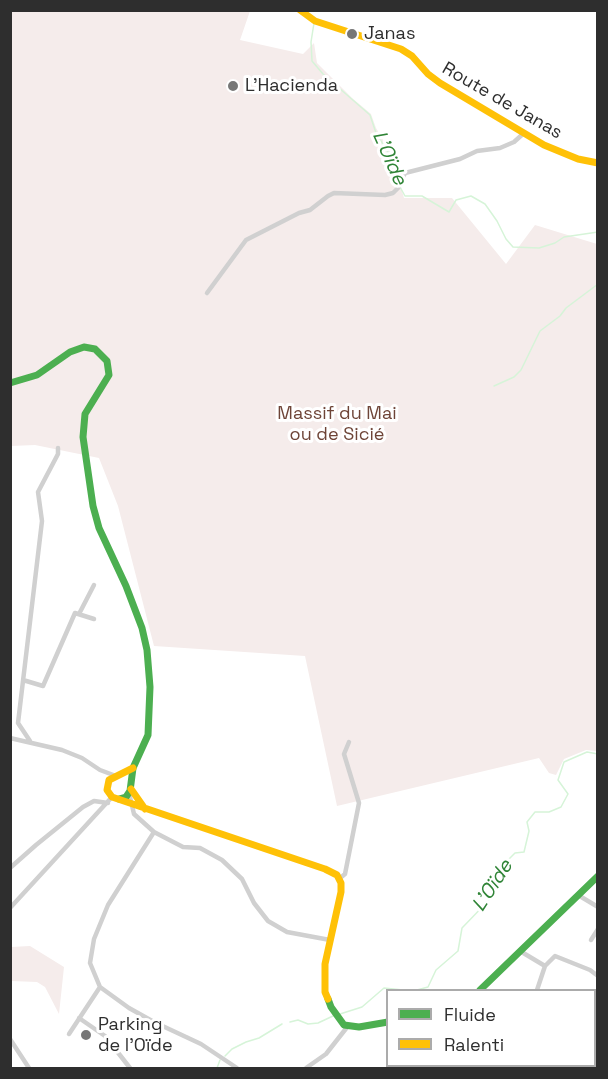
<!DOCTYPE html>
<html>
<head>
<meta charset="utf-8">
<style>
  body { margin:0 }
  #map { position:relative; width:608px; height:1079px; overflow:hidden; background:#fff; font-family:"Space Grotesk",sans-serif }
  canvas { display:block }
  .frame { position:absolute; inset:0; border:12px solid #2e2e2e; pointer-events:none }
  .legend { position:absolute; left:386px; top:989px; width:210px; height:78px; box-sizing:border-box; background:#fff; border:2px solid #ababab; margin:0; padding:8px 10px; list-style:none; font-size:18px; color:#2e2e2e }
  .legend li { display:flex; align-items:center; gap:12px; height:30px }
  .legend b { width:30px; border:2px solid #ababab }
</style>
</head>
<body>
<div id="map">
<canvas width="608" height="1079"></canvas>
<div class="frame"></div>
<ul class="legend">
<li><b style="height:8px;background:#4caf50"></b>Fluide</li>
<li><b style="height:8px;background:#ffc107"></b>Ralenti</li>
</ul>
</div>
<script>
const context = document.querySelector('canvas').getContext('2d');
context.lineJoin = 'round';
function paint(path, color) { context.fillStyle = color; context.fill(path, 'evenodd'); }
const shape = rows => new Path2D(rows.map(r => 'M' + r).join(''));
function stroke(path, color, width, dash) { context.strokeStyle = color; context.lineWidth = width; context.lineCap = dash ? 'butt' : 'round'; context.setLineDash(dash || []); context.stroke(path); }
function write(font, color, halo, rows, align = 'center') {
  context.font = font + ' "Space Grotesk",sans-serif'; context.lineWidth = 6; context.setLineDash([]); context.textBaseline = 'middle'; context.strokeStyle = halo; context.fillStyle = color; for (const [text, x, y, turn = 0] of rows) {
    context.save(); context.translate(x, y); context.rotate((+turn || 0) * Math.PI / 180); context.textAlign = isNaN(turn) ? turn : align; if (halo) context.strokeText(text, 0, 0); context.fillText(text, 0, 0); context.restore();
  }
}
const green = shape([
  [10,11,250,11,240,40,303,54,314,43,317,63,352,98,371,114,376,128,393,157,404,198,452,198,506,264,535,225,597,244,597,751,586,750,564,759,556,775,549,773,539,758,337,806,305,656,154,646,118,506,99,458,35,445,11,446],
  [30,946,64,967,59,1014,45,987,37,982,11,981,11,947]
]);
const stream = shape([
  [314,23,311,42,312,61,323,74,370,115,376,133,389,154,395,178,405,196,422,196,449,212,456,200,471,196,485,204,497,221,506,239,513,247,539,248,555,243,564,237,598,232],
  [494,386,514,377,521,370,540,331,560,316,566,308,598,284],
  [417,990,428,987,436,970,458,951,462,928,489,900,502,878,501,867,515,853,524,852,529,831,527,822,535,812,549,812,561,807,568,794,558,780,564,762,587,752,598,754],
  [340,1014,362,1007,384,988,403,990],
  [290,1022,298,1020,308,1024,318,1023,333,1016],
  [225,1056,232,1049,246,1042,259,1038,282,1024],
  [217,1068,220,1060]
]);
const street = shape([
  [207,293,246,240,299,213,310,210,328,196,334,193,385,195,393,193,398,188,405,173,460,159,477,151,500,148,514,142,524,133],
  [79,614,94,585],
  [23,680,43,686,75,613,94,619],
  [10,738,62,750,82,758,100,770,116,776],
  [30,741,18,723,42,521,38,492,58,454,58,448],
  [129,793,134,814,154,832,183,847,200,848,222,860,242,879,254,903,268,921,287,932,330,940],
  [154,832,108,905,94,939,90,963,100,987,129,1008,154,1022,201,1044,237,1068],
  [10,868,36,845,83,807,94,801,108,803],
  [339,879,345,874,359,803,344,754,349,742],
  [578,895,598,907],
  [10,908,112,797],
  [591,940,598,929],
  [520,951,545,966],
  [537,990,545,966,555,956,590,970,598,976],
  [79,1018,105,1036,130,1068],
  [69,1034,100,987],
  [10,1039,29,1068],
  [306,1068,326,1054,348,1026],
  [556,1068,557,1066]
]);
const fast = shape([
  [10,383,37,375,70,352,84,347,95,349,107,361,109,375,85,414,83,437,93,506,99,528,126,586,142,628,147,650,150,687,148,735,133,768,130,791,126,797,119,799],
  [480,990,598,876],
  [328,999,331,1007,344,1025,359,1027,388,1022]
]);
const slow = shape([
  [300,10,315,21,401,49,412,56,428,74,440,83,544,145,578,159,598,163],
  [133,768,109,780,107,790,112,797,325,869,337,875,341,883,341,892,325,964,325,992,328,999],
  [131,789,145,809],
  [536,1066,541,1068],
  [528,1068,529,1066]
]);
const markers = [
  [352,34,6,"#777"],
  [233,86,6,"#777"],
  [86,1035,6,"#777"]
];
const poiNames = [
  ["Janas",364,34],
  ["L'Hacienda",245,86],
  ["Parking",98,1025],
  ["de l'Oïde",98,1046]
];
const streetNames = [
  ["Route de Janas",502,101,30]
];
const parkNames = [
  ["Massif du Mai",337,414],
  ["ou de Sicié",337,435]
];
const waterNames = [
  ["L'Oïde",389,158,66],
  ["L'Oïde",493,886,-57]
];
paint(green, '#f5eceb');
stroke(stream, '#d6f4d8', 1.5);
stroke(street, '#d0d0d0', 4.5);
stroke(fast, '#4caf50', 7);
stroke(slow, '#ffc107', 7);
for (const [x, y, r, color] of markers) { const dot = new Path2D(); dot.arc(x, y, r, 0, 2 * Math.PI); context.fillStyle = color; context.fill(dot); stroke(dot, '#fff', 2); }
write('18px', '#2e2e2e', '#fff', poiNames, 'left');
write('18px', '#2e2e2e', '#fff', streetNames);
write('18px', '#6e4437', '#fff', parkNames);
write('italic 20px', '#2f8436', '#fff', waterNames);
</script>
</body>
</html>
